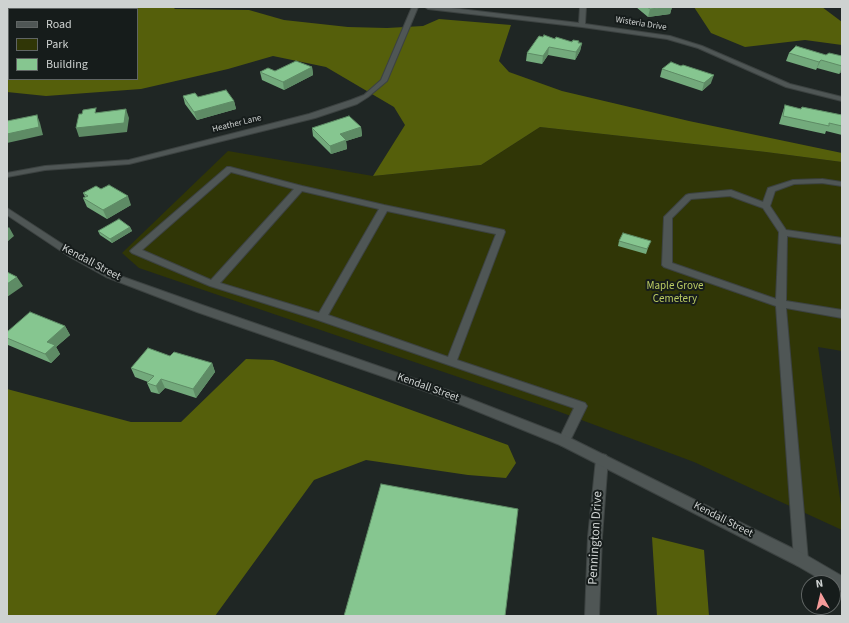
<!DOCTYPE html>
<html>
<head>
<meta charset="utf-8">
<style>
  body { margin:0 }
  #map { position:relative; width:849px; height:623px; overflow:hidden; background:#1f2624; font-family:"Source Sans 3",sans-serif }
  canvas { display:block }
  .frame { position:absolute; inset:0; border:8px solid #ced2d1; pointer-events:none }
  .legend { position:absolute; left:8px; top:8px; width:130px; height:72px; box-sizing:border-box; background:#161c1b; border:1px solid #606564; margin:0; padding:5px 7px; list-style:none; font-size:12px; color:#ced2d1 }
  .legend li { display:flex; align-items:center; gap:8px; height:20px }
  .legend b { width:20px; border:1px solid #606564 }
  .north { position:absolute; left:801px; top:575px; width:40px; height:40px; box-sizing:border-box; background:#161c1b; border:1px solid #606564; border-radius:50%; rotate:352deg; font-size:11px; font-weight:700; line-height:16px; text-align:center; color:#ced2d1 }
  .north::after { content:''; display:block; margin:auto; width:14px; height:18px; background:#f59b9a; clip-path:polygon(50% 0,100% 100%,50% 72%,0 100%) }
</style>
</head>
<body>
<div id="map">
<canvas width="849" height="623"></canvas>
<div class="frame"></div>
<ul class="legend">
<li><b style="height:5px;background:#4f5655"></b>Road</li>
<li><b style="height:11px;background:#303606"></b>Park</li>
<li><b style="height:11px;background:#86c690"></b>Building</li>
</ul>
<div class="north">N</div>
</div>
<script>
const context = document.querySelector('canvas').getContext('2d');
context.lineJoin = 'round';
function paint(path, color) { context.fillStyle = color; context.fill(path, 'evenodd'); }
const shape = rows => new Path2D(rows.map(r => 'M' + r).join(''));
function stroke(path, color, width, dash) { context.strokeStyle = color; context.lineWidth = width; context.lineCap = dash ? 'butt' : 'round'; context.setLineDash(dash || []); context.stroke(path); }
function write(font, color, halo, rows, align = 'center') {
  context.font = font + ' "Source Sans 3",sans-serif'; context.lineWidth = 4; context.setLineDash([]); context.textBaseline = 'middle'; context.strokeStyle = halo; context.fillStyle = color; for (const [text, x, y, turn = 0] of rows) {
    context.save(); context.translate(x, y); context.rotate((+turn || 0) * Math.PI / 180); context.textAlign = isNaN(turn) ? turn : align; if (halo) context.strokeText(text, 0, 0); context.fillText(text, 0, 0); context.restore();
  }
}
const green = shape([
  [540,127,766,152,842,162,842,351,818,347,842,512,842,530,694,462,552,409,139,268,122,253,228,151,373,176,481,165]
]);
const forest = shape([
  [7,7,173,7,175,9,249,10,284,20,348,27,387,28,423,26,439,19,511,25,499,61,509,72,562,91,689,121,842,153,842,162,766,152,540,127,481,165,373,176,405,125,394,107,326,67,273,56,228,69,141,89,46,96,7,92],
  [9,9,137,9,137,79,9,79],
  [694,7,822,7,842,22,842,45,805,40,745,47,711,33],
  [246,359,273,360,508,445,516,463,506,478,468,475,366,460,314,480,215,616,7,616,7,389,131,422,181,422],
  [652,537,704,550,709,616,657,616]
]);
const service = shape([
  [227,167,230,167,302,186,384,205,504,230,505,232,457,360,585,403,587,406,568,445,564,446,560,445,558,441,574,408,318,320,210,286,132,253,130,251,132,249,227,167],
  [231,172,294,189,211,280,142,250,231,172],
  [302,191,379,209,319,313,220,283,302,191],
  [387,211,496,234,448,357,328,315,387,211],
  [822,179,842,182,842,186,822,183,794,184,775,191,770,206,786,230,842,238,842,244,787,236,786,301,842,310,842,318,786,308,808,560,806,565,801,567,796,565,794,560,776,306,664,267,662,265,664,217,686,195,689,194,731,190,763,202,768,188,793,180,822,179],
  [730,196,763,208,779,232,776,299,672,263,672,218,691,199,730,196],
  [602,454,606,455,608,459,602,537,600,541,595,543,590,541,588,537,596,459,598,455,602,454]
]);
const minor = shape([
  [412,7,418,7,387,81,368,97,357,104,315,118,129,164,45,170,7,177,7,173,45,166,129,160,309,114,351,100,364,95,381,80,412,7],
  [425,7,443,7,579,23,580,7,586,7,585,24,670,36,702,46,790,84,842,97,842,101,786,87,698,48,667,39,582,27,428,9,425,7],
  [595,531,600,533,602,537,599,616,585,616,588,537,590,533,595,531]
]);
const tertiary = shape([
  [7,208,76,253,112,273,205,306,450,391,568,437,806,555,842,576,842,591,833,586,833,583,827,583,796,565,560,445,442,397,197,312,106,277,70,257,7,215,7,208]
]);
const wall = shape([
  [636,7,672,7,670,14,648,17],
  [555,39,582,43,580,51,575,60,548,55,542,64,526,61,527,53],
  [789,53,826,55,842,56,842,71,839,74,817,68,816,70,786,61],
  [312,67,313,75,284,90,262,80,260,72,275,71],
  [662,69,711,83,702,91,660,77],
  [183,96,234,101,236,109,197,120,185,104],
  [785,105,801,109,802,107,842,115,842,135,826,131,825,134,779,124,782,114],
  [361,127,362,136,346,141,347,149,331,154,313,136,312,128],
  [83,193,131,205,107,219,87,207,83,198,85,197],
  [130,227,132,231,112,243,100,235,98,231],
  [619,241,649,245,646,254,618,246],
  [65,326,70,335,56,347,60,354,51,363,8,345,7,343,7,332],
  [170,356,212,363,215,372,196,398,165,388,159,394,151,392,147,383,148,382,135,377,131,368]
]);
const shadedWall = shape([
  [668,7,672,7,670,14,648,17,650,9],
  [582,43,580,51,575,60,576,52],
  [549,47,548,55,542,64,543,56],
  [821,60,816,70,819,62],
  [312,67,313,75,284,90,283,82],
  [842,67,842,71,839,74],
  [714,75,711,83,702,91,704,83],
  [234,101,236,109,197,120,194,112],
  [126,109,129,118,127,132,79,137,76,128],
  [37,115,40,123,43,135,7,143,7,134],
  [361,127,362,136,346,141,347,149,331,154,330,146,340,134],
  [128,196,131,205,107,219,103,210],
  [9,227,14,236,7,242,7,229],
  [130,227,132,231,112,243,110,239],
  [17,277,23,286,7,297,7,284],
  [65,326,70,335,56,347,60,354,51,363,45,354,47,342],
  [212,363,215,372,196,398,193,389],
  [161,379,165,388,159,394,156,386]
]);
const building = shape([
  [647,7,668,7,650,9,647,7],
  [544,35,555,39,556,37,572,42,573,40,579,41,578,43,582,43,576,52,549,47,543,56,527,53,539,36,543,37,544,35],
  [796,46,826,55,829,53,842,56,842,66,821,60,819,62,789,53,796,46],
  [296,61,312,67,283,82,260,72,268,68,275,71,296,61],
  [671,62,681,66,683,65,714,75,704,83,662,69,671,62],
  [226,90,234,101,194,112,183,96,195,93,198,97,226,90],
  [785,105,801,109,802,107,842,115,842,126,829,123,829,126,783,116,785,105],
  [96,108,95,113,126,109,124,123,76,128,79,114,82,114,83,110,96,108],
  [37,115,39,127,7,134,7,121,37,115],
  [349,116,361,127,340,134,346,140,330,146,312,128,349,116],
  [109,185,128,196,103,210,83,198,88,196,83,193,96,186,101,189,109,185],
  [119,219,130,227,110,239,98,231,119,219],
  [623,233,651,241,647,249,619,241,623,233],
  [7,272,17,277,7,284,7,272],
  [30,312,65,326,47,342,55,345,45,354,7,338,7,332,30,312],
  [148,348,170,356,174,352,212,363,193,389,161,379,156,386,147,383,154,376,131,368,148,348],
  [381,484,518,509,505,616,344,616,381,484]
]);
const farStreetnames = [
  ["Wisteria Drive",641,24,9],
  ["Heather Lane",237,124,-14]
];
const streetNames = [
  ["Kendall Street",91,263,28],
  ["Kendall Street",428,388,20],
  ["Kendall Street",723,520,27]
];
const parkNames = [
  ["Maple Grove",675,287],
  ["Cemetery",675,300]
];
const nearStreetnames = [
  ["Pennington Drive",596,538,-87]
];
paint(green, '#303606');
paint(forest, '#555f0b');
stroke(service, '#3c4241', 2);
stroke(minor, '#3c4241', 2);
stroke(tertiary, '#3c4241', 2);
paint(service, '#4f5655');
paint(minor, '#4f5655');
paint(tertiary, '#4f5655');
paint(wall, '#73aa7c');
paint(shadedWall, '#5e8b65');
paint(building, '#86c690');
stroke(building, '#5e8b65', 1);
write('9px', '#ced2d1', '#161c1b', farStreetnames);
write('11px', '#ced2d1', '#161c1b', streetNames);
write('11px', '#bbcb62', '#161c1b', parkNames);
write('13px', '#ced2d1', '#161c1b', nearStreetnames);
</script>
</body>
</html>
